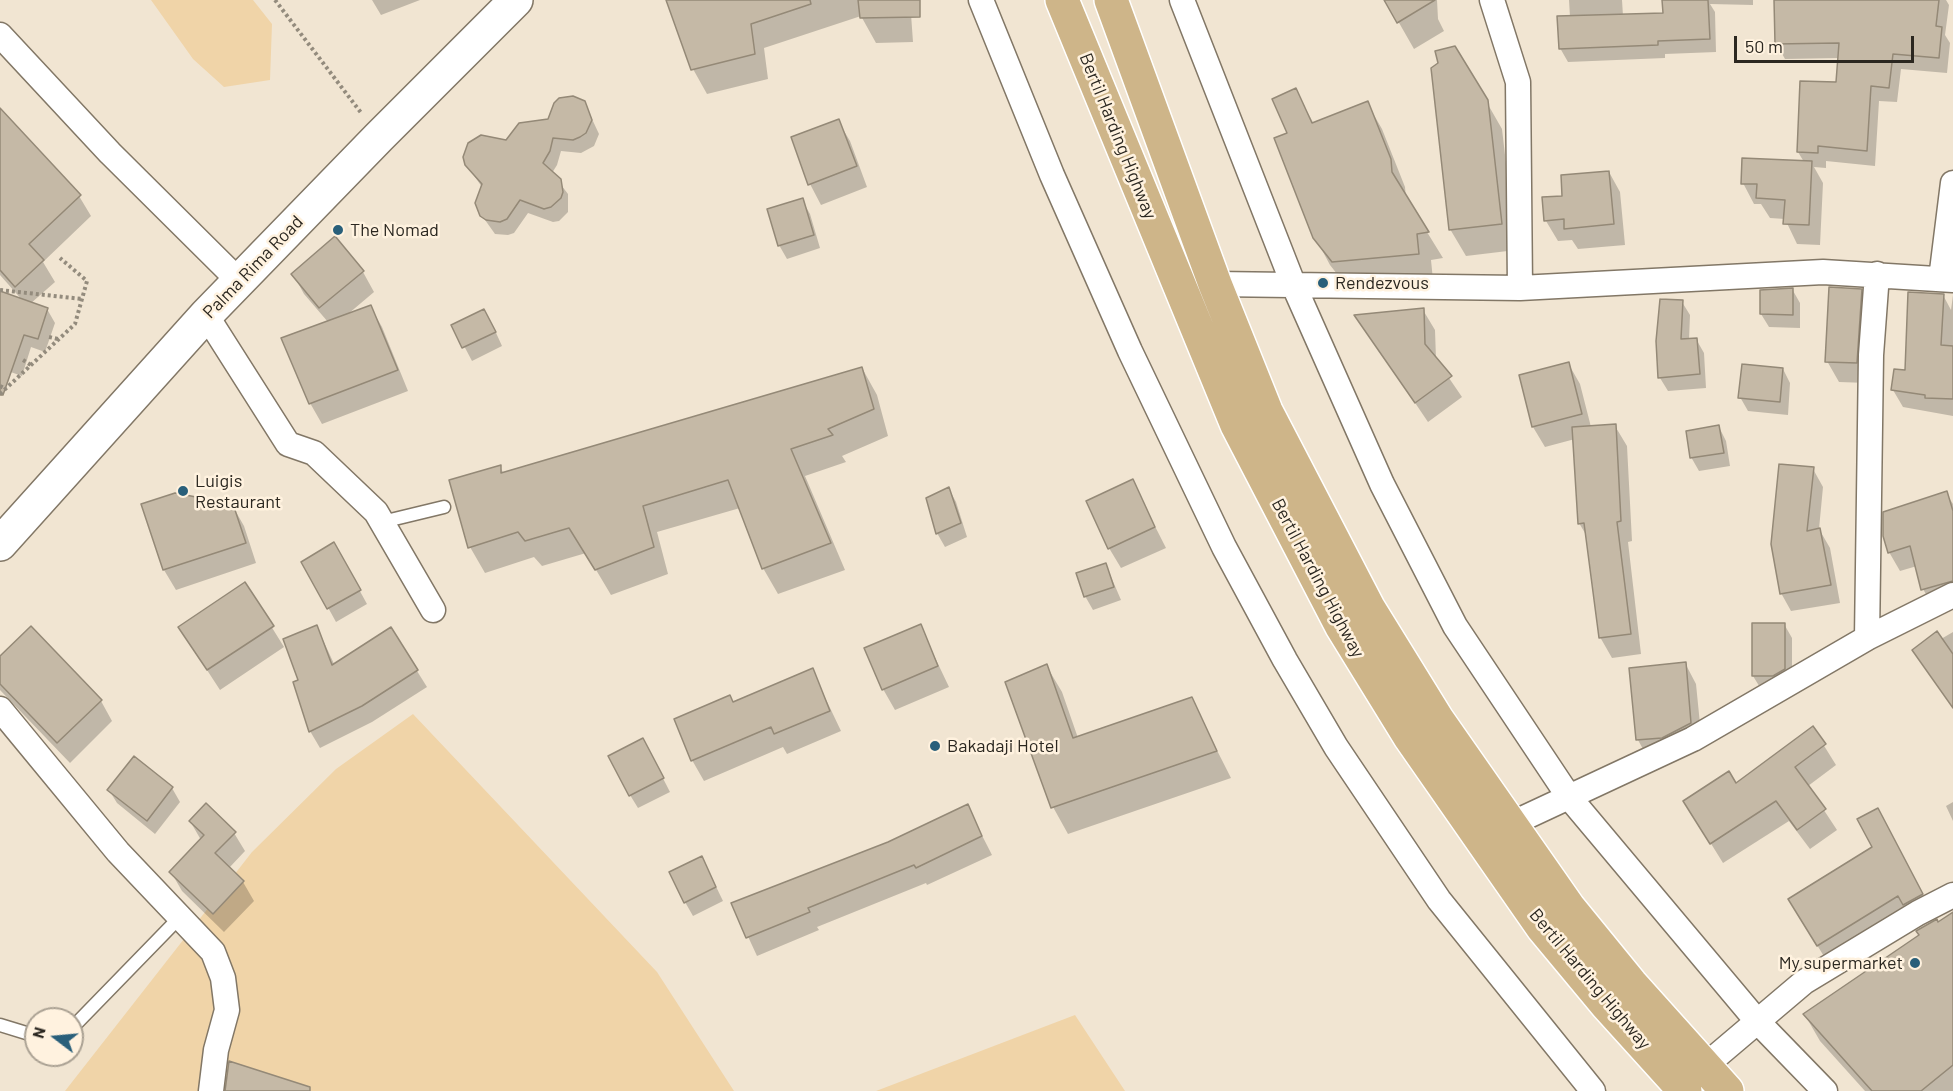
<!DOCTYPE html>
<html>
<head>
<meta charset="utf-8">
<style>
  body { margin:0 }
  #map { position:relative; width:1953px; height:1091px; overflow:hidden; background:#f1e5d2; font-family:Barlow,sans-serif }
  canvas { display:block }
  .north { position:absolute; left:24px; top:1007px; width:60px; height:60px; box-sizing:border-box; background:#fff2df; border:2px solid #aaa193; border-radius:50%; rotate:286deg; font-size:16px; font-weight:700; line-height:24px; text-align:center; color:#2b2720 }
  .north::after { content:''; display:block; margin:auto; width:21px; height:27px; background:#295f7a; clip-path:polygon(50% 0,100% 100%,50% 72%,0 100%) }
  .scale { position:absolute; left:1734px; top:36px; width:180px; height:27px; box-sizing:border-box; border:3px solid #2b2720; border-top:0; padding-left:8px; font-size:18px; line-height:21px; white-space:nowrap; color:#2b2720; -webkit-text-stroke:4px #fff2df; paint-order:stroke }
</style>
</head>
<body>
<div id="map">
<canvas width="1953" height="1091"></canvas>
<div class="north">N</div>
<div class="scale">50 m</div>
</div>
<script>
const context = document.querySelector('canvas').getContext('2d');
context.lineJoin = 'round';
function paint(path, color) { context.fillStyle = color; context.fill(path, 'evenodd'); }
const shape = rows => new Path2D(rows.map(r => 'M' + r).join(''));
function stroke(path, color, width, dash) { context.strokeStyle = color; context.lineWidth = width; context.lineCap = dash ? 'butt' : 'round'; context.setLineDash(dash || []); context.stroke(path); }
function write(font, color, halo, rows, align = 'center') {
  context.font = font + ' Barlow,sans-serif'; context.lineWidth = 5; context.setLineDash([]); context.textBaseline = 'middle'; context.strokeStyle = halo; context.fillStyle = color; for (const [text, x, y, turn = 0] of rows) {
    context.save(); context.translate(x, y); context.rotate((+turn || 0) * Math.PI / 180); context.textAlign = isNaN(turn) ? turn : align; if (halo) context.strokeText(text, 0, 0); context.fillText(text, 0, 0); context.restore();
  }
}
const green = shape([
  [151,0,253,0,272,24,270,80,224,87,193,59],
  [413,714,657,972,734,1091,65,1091,252,852,336,769],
  [1075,1015,1125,1091,876,1091]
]);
const shadow = shape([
  [372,0,420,0,381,15],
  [668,0,910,0,913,42,876,43,861,16,764,48,768,79,707,94,693,69],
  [1386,0,1437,0,1438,19,1444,31,1414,49],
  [1569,0,1622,0,1623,16,1664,14,1664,0,1753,0,1753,5,1710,4,1715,12,1716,52,1665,54,1665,58,1568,62,1560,48,1570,17],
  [1776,0,1946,0,1949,5,1945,35,1950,43,1947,73,1901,69,1897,102,1879,101,1875,166,1826,161,1826,168,1814,167,1823,183,1820,245,1797,244,1785,219,1770,218,1761,204,1754,204,1743,183,1804,162,1798,152,1837,84,1839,58,1785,59,1776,43],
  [1455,47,1502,129,1516,250,1466,256,1450,229,1439,64],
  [1295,90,1314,124,1367,103,1382,129,1405,187,1406,198,1443,258,1431,260,1433,280,1348,288,1330,265,1315,237,1289,134],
  [560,100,584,102,599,134,594,146,581,153,561,151,557,165,552,173,568,194,568,212,559,221,553,222,528,213,514,233,508,235,495,234,478,210,477,196,482,187,466,164,549,121,552,110],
  [0,110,79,196,91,216,43,262,55,282,30,304,47,309,55,323,45,352,31,347,22,376,5,370,0,385,0,306,23,301,0,275],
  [838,121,850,141,867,187,821,205,810,184],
  [1609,172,1620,192,1625,245,1578,249,1572,240,1558,241,1546,221,1564,197],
  [802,200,810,214,820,248,787,259,779,245],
  [363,272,374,292,348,314,370,306,382,327,408,391,322,424,310,403,328,322,304,294,293,274],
  [1792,289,1800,303,1800,328,1769,327,1761,314],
  [1861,290,1872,311,1868,383,1839,382,1827,361],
  [1943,295,1951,310,1953,295,1953,416,1903,407,1893,390,1906,372],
  [1682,302,1690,315,1689,340,1696,339,1704,353,1706,388,1668,391,1660,378],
  [1423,310,1435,330,1436,359,1462,397,1428,422,1357,317],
  [492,324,502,346,472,361,453,325],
  [1568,363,1580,384,1591,427,1615,426,1627,446,1632,541,1628,542,1641,654,1612,658,1600,637,1588,538,1579,523,1575,439,1545,447,1533,427],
  [862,368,877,395,888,436,842,456,846,462,805,476,845,570,778,594,763,568,740,508,657,532,668,574,611,595,586,553,542,566,534,557,485,573,470,547,500,467,504,474],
  [1783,369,1790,383,1788,415,1748,411,1740,397],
  [1719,427,1726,441,1730,466,1699,471,1691,457],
  [1813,469,1823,487,1819,529,1830,548,1840,603,1791,611,1781,593],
  [1132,481,1166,548,1121,568,1109,548],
  [949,489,956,502,967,537,945,547,937,533],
  [1946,493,1953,504,1953,603,1934,608,1923,589,1917,566,1900,571,1889,552],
  [143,505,232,505,244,526,256,563,176,590,164,570],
  [334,544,367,604,336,622,303,562],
  [1106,565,1121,600,1093,610,1085,596],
  [245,584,284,647,220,690,192,647],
  [1784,624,1792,638,1792,683,1761,689,1753,676],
  [920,626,949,687,895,710,883,689],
  [317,627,335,666,417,671,427,687,372,722,320,748,310,731,300,681],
  [1953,632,1953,705,1941,639],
  [0,658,101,701,112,721,70,763,0,690],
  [1685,663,1696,684,1702,744,1649,760,1638,740,1631,669],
  [1046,665,1062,692,1078,738,1191,699,1231,778,1068,834,1053,807],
  [812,670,841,731,787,754,783,747,704,781,692,760,733,703],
  [1813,728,1836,765,1808,786,1837,830,1810,849,1789,821,1723,863,1697,821,1736,785],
  [650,753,670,792,638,808,630,795],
  [135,758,172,788,180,802,155,834,117,803,109,790],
  [1953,802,1953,821,1946,806],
  [967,806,992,855,927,885,926,883,817,927,819,930,757,956,733,904,889,843],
  [190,821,234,833,245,851,229,868,243,882,254,901,224,932,182,891,171,872,201,840],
  [1887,827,1932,912,1828,963,1800,917,1874,847],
  [709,872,723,901,693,916,685,902],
  [1953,914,1953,1091,1865,1091,1820,1041,1805,1015]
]);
const building = shape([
  [666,0,810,0,811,4,751,24,755,54,691,70,666,0],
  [858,0,920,0,920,17,860,18,858,0],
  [1384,0,1435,0,1397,23,1384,0],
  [1662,0,1708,0,1710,39,1658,41,1658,45,1559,49,1557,16,1663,13,1662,0],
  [1774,0,1939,0,1936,26,1942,27,1939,58,1893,54,1889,88,1871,86,1867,151,1818,146,1818,153,1797,152,1800,81,1836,82,1839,43,1775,44,1774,0],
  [1455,46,1488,100,1502,224,1449,230,1431,68,1438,63,1435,51,1455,46],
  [1296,88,1312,123,1368,101,1391,159,1392,172,1429,232,1417,234,1419,254,1332,262,1313,238,1274,138,1287,133,1272,99,1296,88],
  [573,96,585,101,592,120,586,133,580,137,573,140,553,138,550,151,543,163,561,179,563,192,561,198,551,207,544,209,520,200,507,219,500,222,486,220,480,216,475,203,482,184,465,165,463,157,468,143,481,135,506,140,519,123,548,119,554,103,559,98,573,96],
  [0,108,81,195,29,244,44,260,15,287,0,270,0,108],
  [839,119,857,166,808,185,791,137,839,119],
  [1742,158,1812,161,1809,225,1783,224,1785,200,1756,198,1757,184,1741,184,1742,158],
  [1609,171,1614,224,1564,229,1564,219,1544,221,1542,197,1562,196,1561,175,1609,171],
  [803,198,814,235,778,246,767,209,803,198],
  [335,236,364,271,319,308,291,274,335,236],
  [1829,287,1862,289,1857,363,1825,362,1829,287],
  [1793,288,1793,315,1760,314,1760,290,1793,288],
  [0,291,48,308,38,339,24,335,3,395,0,395,0,291],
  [1908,292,1944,294,1941,345,1953,346,1953,399,1925,398,1925,395,1891,390,1894,369,1905,370,1908,292],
  [1660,299,1683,300,1681,339,1697,338,1700,374,1658,378,1656,341,1660,299],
  [371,305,398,370,309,404,281,338,371,305],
  [1424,308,1425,344,1452,376,1415,403,1354,315,1424,308],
  [484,309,496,332,462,348,451,325,484,309],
  [1569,362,1582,414,1532,427,1519,375,1569,362],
  [1742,364,1783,368,1780,402,1738,398,1742,364],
  [862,367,874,409,828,429,833,435,791,449,831,543,762,569,728,480,643,506,654,547,595,570,569,528,525,541,518,532,468,548,449,480,501,465,501,473,862,367],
  [1616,424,1621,521,1617,522,1631,634,1599,638,1584,523,1578,524,1572,427,1616,424],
  [1719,425,1724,453,1690,458,1686,431,1719,425],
  [1779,464,1814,467,1807,531,1820,528,1831,585,1780,594,1771,544,1779,464],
  [1133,479,1155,527,1108,549,1086,501,1133,479],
  [949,487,961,523,936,534,926,498,949,487],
  [1947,491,1953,511,1953,581,1921,590,1910,546,1888,553,1883,536,1883,512,1947,491],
  [175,493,233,504,246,543,163,570,141,504,175,493],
  [334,542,361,590,327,609,301,562,334,542],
  [1106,563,1114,587,1084,597,1076,573,1106,563],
  [245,582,274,626,207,670,178,627,245,582],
  [1752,623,1785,623,1785,669,1773,676,1752,676,1752,623],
  [921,624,938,666,882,690,864,648,921,624],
  [317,625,332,665,391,627,418,670,362,706,309,732,293,682,298,680,283,639,317,625],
  [31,626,102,700,57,743,0,684,0,656,31,626],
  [1937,631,1953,654,1953,708,1912,650,1937,631],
  [1686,662,1691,723,1662,738,1636,740,1629,668,1686,662],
  [1047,664,1073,738,1192,697,1217,751,1051,808,1005,682,1047,664],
  [813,668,830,711,774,734,771,727,691,761,674,719,730,695,733,702,813,668],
  [1813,726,1826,744,1795,767,1826,809,1797,830,1776,801,1710,844,1683,801,1729,771,1736,783,1813,726],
  [643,738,664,778,629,796,608,756,643,738],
  [134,756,173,787,147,821,107,790,134,756],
  [206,803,236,832,215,853,244,881,213,914,169,872,204,835,189,821,206,803],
  [968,804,982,836,916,868,914,865,808,908,810,912,746,938,731,903,888,842,968,804],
  [1878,808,1923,894,1903,905,1898,896,1817,946,1788,899,1872,847,1857,819,1878,808],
  [702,856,716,887,684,903,669,872,702,856],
  [1953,912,1953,1065,1921,1091,1872,1091,1803,1014,1919,935,1916,931,1937,919,1938,922,1953,912],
  [229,1061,310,1087,310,1091,225,1091,229,1061]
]);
const path = shape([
  [275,0,362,114],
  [0,290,82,299],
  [49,337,58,339],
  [23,360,31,365],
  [0,386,6,389],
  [0,394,75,324,87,281,60,258]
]);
const lane = shape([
  [382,522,444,507],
  [0,1025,36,1036],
  [72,1028,180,917]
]);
const street = shape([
  [981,0,1052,175,1130,351,1224,547,1285,660,1336,747,1439,900,1593,1091],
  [1182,0,1294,286,1382,484,1455,626,1569,797,1757,1021,1825,1091],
  [1492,0,1518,82,1520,288],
  [0,35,110,153,239,281],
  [1941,279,1953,183],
  [1215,284,1520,288,1823,272,1953,280],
  [206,315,288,444,314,453,376,512,433,610],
  [1867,638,1871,355,1877,274],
  [0,709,118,852,213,952,223,978,227,1010,216,1050,211,1091],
  [1511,824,1693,739,1867,638,1953,595],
  [1706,1065,1804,982,1918,913,1953,895]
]);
const secondary = shape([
  [0,544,206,315,379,137,516,0]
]);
const primary = shape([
  [1062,0,1237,425,1341,625,1410,737,1543,928,1607,1005,1685,1091],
  [1111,0,1215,284,1266,411,1369,609,1437,719,1569,908,1631,984,1727,1091]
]);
const markers = [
  [338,230,6,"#295f7a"],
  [1323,283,6,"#295f7a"],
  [183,491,6,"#295f7a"],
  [935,746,6,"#295f7a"],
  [1915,963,6,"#295f7a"]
];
const streetNames = [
  ["Bertil Harding Highway",1118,136,68],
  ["Palma Rima Road",253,267,-46],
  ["Bertil Harding Highway",1318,578,62],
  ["Bertil Harding Highway",1590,979,50]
];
const poiNames = [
  ["The Nomad",350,230],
  ["Rendezvous",1335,283],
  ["Luigis",195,481],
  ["Restaurant",195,502],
  ["Bakadaji Hotel",947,746],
  ["My supermarket",1903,963,"right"]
];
paint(green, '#f0d4a8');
paint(shadow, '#0003');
paint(building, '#c5b9a6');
stroke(building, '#948977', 1.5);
stroke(lane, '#827766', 15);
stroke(street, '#827766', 27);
stroke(secondary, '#827766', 36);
stroke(primary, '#fff', 36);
stroke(path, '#938b7d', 4, [3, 3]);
stroke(lane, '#fff', 12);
stroke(street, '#fff', 24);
stroke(secondary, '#fff', 33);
stroke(primary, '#ceb589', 33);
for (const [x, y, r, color] of markers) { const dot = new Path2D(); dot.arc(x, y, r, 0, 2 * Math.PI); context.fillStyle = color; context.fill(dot); stroke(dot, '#fff2df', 2); }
write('18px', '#2b2720', '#fff2df', streetNames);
write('18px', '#2b2720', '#fff2df', poiNames, 'left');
</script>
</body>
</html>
